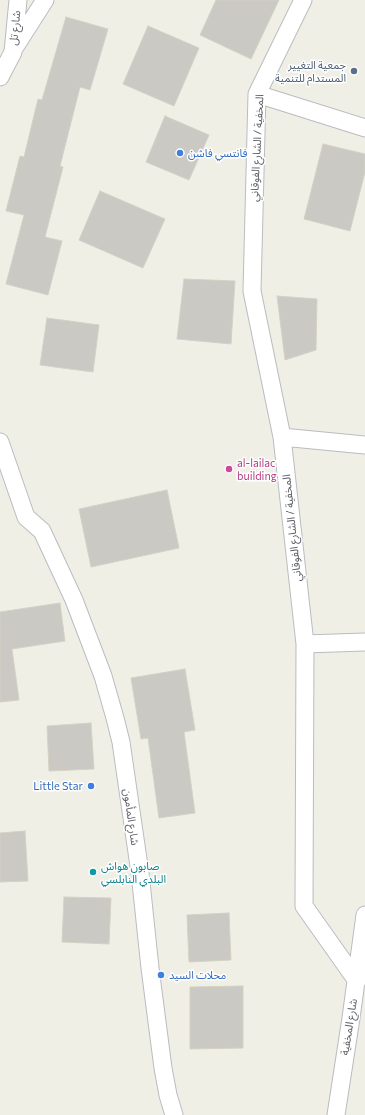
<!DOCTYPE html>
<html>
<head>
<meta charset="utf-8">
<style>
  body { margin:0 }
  canvas { display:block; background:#efefe6 }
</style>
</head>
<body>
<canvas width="365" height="1115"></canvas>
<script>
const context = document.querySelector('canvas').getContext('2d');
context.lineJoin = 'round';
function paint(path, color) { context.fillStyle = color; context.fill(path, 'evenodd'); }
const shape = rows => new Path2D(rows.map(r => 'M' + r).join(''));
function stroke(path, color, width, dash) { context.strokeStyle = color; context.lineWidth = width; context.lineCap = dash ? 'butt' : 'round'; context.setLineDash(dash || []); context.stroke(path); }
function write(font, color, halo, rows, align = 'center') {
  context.font = font + ' Commissioner,"Noto Sans Arabic",sans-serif'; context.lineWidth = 3; context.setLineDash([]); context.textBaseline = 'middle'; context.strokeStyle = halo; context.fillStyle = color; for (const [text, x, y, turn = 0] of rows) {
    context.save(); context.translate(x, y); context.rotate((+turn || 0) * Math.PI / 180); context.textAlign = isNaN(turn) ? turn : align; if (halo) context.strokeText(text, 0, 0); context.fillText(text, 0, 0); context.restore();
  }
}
const building = shape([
  [216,0,279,0,251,59,200,35,216,0],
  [66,17,108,29,90,90,80,87,60,166,63,167,45,237,62,241,48,295,6,284,24,215,6,211,20,156,24,157,38,99,42,100,66,17],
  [148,26,199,48,174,106,123,84,148,26],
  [165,116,209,135,189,180,146,162,165,116],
  [323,144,365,154,365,172,350,231,304,219,323,144],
  [100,191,165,219,143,268,79,240,100,191],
  [184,279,235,281,231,344,177,339,184,279],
  [277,296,317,299,316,350,285,360,277,296],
  [47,318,99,325,93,372,40,365,47,318],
  [167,490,179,548,91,567,79,509,167,490],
  [60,603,65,641,12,649,19,700,0,702,0,612,60,603],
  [185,669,195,730,184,732,195,813,159,818,148,738,141,739,131,678,185,669],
  [91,723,94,769,49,771,47,726,91,723],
  [25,831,28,881,0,882,0,833,25,831],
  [64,897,111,898,109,944,62,942,64,897],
  [229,913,231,960,189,962,187,915,229,913],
  [243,986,243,1048,190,1049,190,987,243,986]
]);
const minor = shape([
  [303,0,257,94,252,291,282,437,305,644,304,906,357,981],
  [15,47,45,0],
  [0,77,13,52,18,0],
  [257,94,365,128],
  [282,437,365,445],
  [0,442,26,517,42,531,74,600,103,676,115,718,121,742,140,873,150,968,163,1068,168,1095,174,1115],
  [305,644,365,642],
  [336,1115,351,1018,365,915]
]);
const markers = [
  [354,71,4,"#5c6f8a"],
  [180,153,4,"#3f7fe0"],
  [229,469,4,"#d1479c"],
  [91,786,4,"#3f7fe0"],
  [93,872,4,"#0f9aa8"],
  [161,975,4,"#3f7fe0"]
];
const streetNames = [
  ["شارع تل",15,28,-84],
  ["المخفية / الشارع الفوقاني",257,148,-87],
  ["المخفية / الشارع الفوقاني",292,528,-96],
  ["شارع المأمون",131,817,82],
  ["شارع المخفية",349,1027,-81]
];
const serviceNames = [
  ["جمعية التغيير",346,65],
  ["المستدام للتنمية",346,78]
];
const shopNames = [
  ["فانتسي فاشن",188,153],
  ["Little Star",83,786,"right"],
  ["محلات السيد",169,975]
];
const hotelNames = [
  ["al-lailac",237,463],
  ["building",237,476]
];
const cultureNames = [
  ["صابون هواش",101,866],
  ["البلدي النابلسي",101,879]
];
paint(building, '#cac9c3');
stroke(building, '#d4d2c4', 1);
stroke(minor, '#babcc1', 19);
stroke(minor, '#fff', 17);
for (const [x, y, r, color] of markers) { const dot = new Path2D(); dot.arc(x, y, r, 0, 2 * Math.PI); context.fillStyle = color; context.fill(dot); stroke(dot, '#fff', 1.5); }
write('11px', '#5d6066', '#fff', streetNames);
write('11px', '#4e5e75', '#fff', serviceNames, 'right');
write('11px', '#366cbe', '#fff', shopNames, 'left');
write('11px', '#b23c85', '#fff', hotelNames, 'left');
write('11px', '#0d838f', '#fff', cultureNames, 'left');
</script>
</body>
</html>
